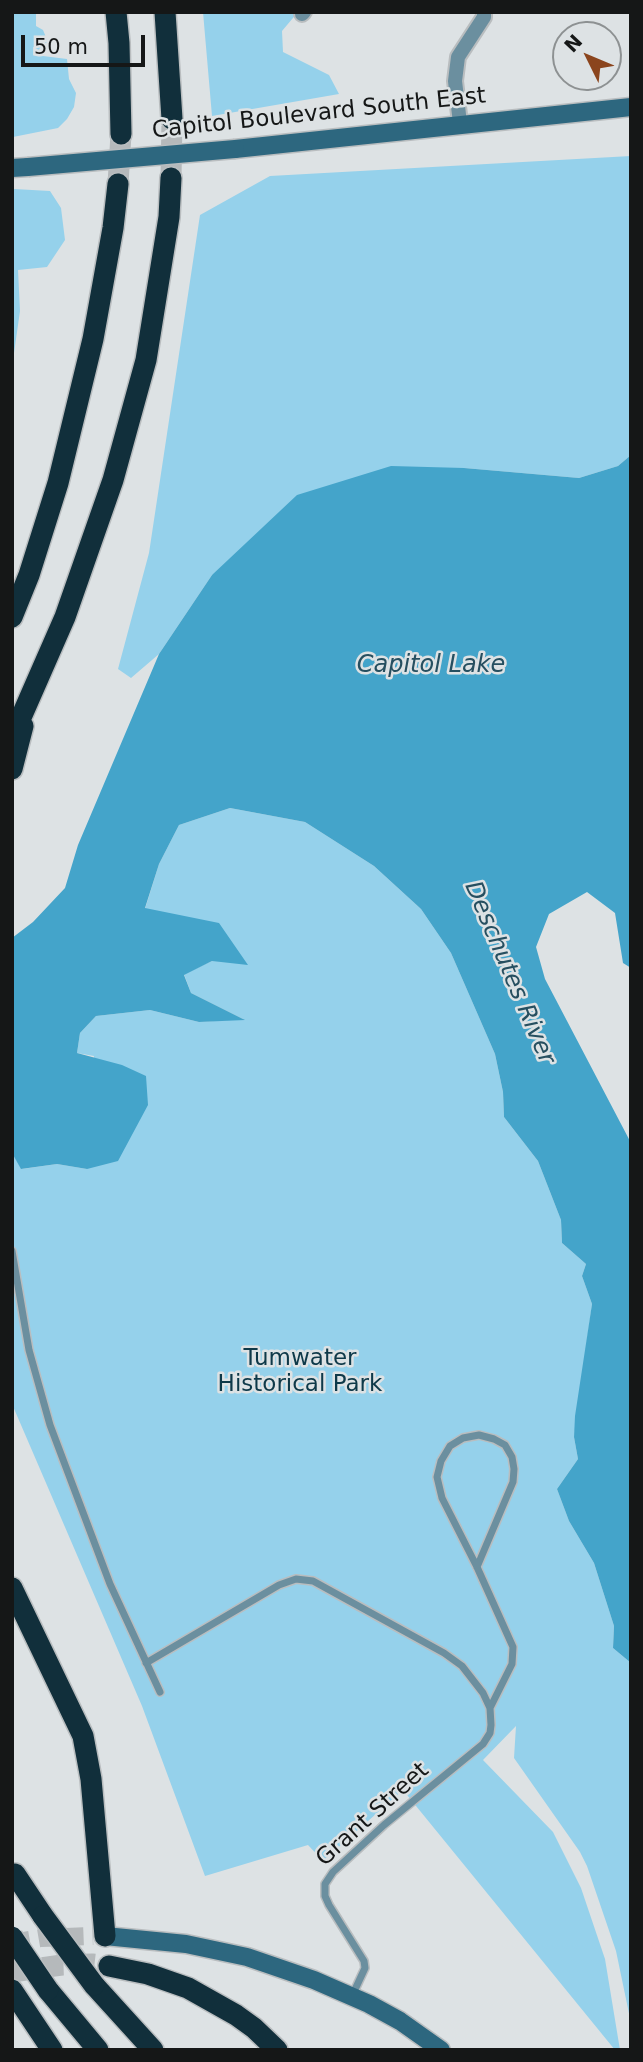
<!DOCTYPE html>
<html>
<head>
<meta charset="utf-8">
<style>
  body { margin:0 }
  #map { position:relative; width:643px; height:2062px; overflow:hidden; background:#dde2e4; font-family:"DejaVu Sans",sans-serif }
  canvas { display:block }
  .frame { position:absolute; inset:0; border:14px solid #151717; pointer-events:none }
  .north { position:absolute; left:552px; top:21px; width:70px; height:70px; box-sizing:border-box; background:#dde2e4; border:2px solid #8d9192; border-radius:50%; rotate:313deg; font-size:19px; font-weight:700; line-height:28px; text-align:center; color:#151717 }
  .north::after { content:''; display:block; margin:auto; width:24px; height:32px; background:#8b451d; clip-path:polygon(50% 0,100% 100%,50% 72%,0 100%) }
  .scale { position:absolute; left:21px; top:35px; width:124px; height:32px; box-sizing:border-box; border:4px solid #151717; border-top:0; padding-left:9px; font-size:21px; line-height:24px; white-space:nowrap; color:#151717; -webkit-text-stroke:5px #dde2e4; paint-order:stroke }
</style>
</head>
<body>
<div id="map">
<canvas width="643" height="2062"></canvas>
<div class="frame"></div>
<div class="north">N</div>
<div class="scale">50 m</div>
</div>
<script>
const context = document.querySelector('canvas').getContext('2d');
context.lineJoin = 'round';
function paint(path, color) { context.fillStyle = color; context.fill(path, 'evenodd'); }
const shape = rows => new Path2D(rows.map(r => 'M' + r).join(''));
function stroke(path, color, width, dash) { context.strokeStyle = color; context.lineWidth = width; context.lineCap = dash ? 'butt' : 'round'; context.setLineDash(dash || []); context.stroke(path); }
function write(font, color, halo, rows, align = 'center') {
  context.font = font + ' "DejaVu Sans",sans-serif'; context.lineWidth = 5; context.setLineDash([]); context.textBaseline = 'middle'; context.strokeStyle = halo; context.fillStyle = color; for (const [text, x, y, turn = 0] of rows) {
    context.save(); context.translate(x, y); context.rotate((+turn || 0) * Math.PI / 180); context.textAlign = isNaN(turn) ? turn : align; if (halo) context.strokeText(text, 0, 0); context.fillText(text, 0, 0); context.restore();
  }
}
const green = shape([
  [12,12,36,12,36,26,43,30,48,42,39,49,43,56,67,59,69,79,76,93,74,107,67,119,58,128,13,137],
  [203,12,298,12,282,31,283,52,329,75,339,94,212,116],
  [631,156,631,455,618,466,579,478,464,468,212,575,159,654,131,678,118,669,149,553,200,215,270,176],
  [14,189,50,191,61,208,65,240,47,267,18,270,20,311,12,367],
  [230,808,305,822,374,866,421,909,451,953,495,1054,503,1092,504,1117,538,1161,561,1220,562,1243,586,1264,582,1276,592,1304,574,1437,578,1459,557,1489,569,1521,594,1563,614,1626,613,1648,631,1663,631,2023,616,1951,587,1866,580,1852,514,1758,516,1726,483,1760,553,1832,581,1888,605,1959,620,2050,615,2050,403,1790,323,1861,308,1845,205,1876,142,1706,12,1404,12,1153,22,1169,57,1164,87,1169,94,1056,77,1053,80,1033,96,1016,150,1010,199,1022,243,1019,191,993,184,974,212,961,145,909,159,864,179,825]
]);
const water = shape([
  [631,455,631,968,623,963,615,913,587,892,549,914,536,947,545,979,631,1143,631,1663,613,1648,614,1626,594,1563,569,1521,557,1489,578,1459,574,1437,575,1416,592,1304,582,1276,586,1264,562,1243,561,1220,538,1161,504,1117,503,1092,495,1054,451,953,421,909,374,866,305,822,230,808,179,825,159,864,145,908,219,923,248,965,212,961,184,975,191,993,245,1020,199,1022,150,1010,96,1016,80,1033,77,1053,122,1065,146,1076,148,1105,118,1161,87,1169,57,1164,21,1169,12,1153,12,938,33,922,65,888,78,845,159,654,212,575,297,495,391,466,464,468,579,478,618,466]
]);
const tertiaryTunnel = shape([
  [12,1943,41,1938,93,1936]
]);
const motorwayTunnel = shape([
  [171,178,172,119],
  [118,184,121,134],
  [12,1972,62,1965,92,1964,109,1966]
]);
const service = shape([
  [12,1251,29,1350,50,1425,110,1584,160,1692],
  [477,1567,513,1482,514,1469,512,1457,505,1445,494,1439,479,1435,463,1438,450,1446,441,1461,437,1477,442,1498,477,1567,513,1647,512,1664,490,1708],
  [146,1663,279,1585,296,1579,313,1581,444,1653,462,1666,483,1693,490,1708,491,1725,490,1733,483,1744,384,1825,333,1872,325,1884,325,1896,329,1905,364,1961,365,1968,352,1996]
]);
const minor = shape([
  [302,14,304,12],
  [460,123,455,81,458,57,484,17,484,12]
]);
const secondary = shape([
  [235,149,631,107],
  [12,168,28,167],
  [105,1936,186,1944,247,1957,314,1980,369,2004,400,2021,441,2050]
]);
const motorway = shape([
  [116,12,119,43,121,134],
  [165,12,172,119],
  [12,617,29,575,58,483,93,339,113,228,118,184],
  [12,738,65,617,113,480,146,360,169,217,171,178],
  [12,769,23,726],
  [12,1588,83,1736,91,1779,105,1936],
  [15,1874,43,1916],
  [109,1966,148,1974,188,1988,236,2015,254,2028,277,2050],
  [94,1985,153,2050],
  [12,1990,52,2050],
  [48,1990,98,2050]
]);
const secondaryBridge = shape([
  [28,167,235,149]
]);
const motorwayBridge = shape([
  [43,1916,94,1985],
  [12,1937,48,1990]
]);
const streetNames = [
  ["Capitol Boulevard South East",319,114,-6],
  ["Grant Street",373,1815,-42]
];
const parkNames = [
  ["Tumwater",300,1359],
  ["Historical Park",300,1385]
];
const waterNames = [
  ["Capitol Lake",431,666],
  ["Deschutes River",509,973,67]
];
paint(green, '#95d1eb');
paint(water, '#44a4ca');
stroke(tertiaryTunnel, '#b5b9bb', 18, [18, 9]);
stroke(motorwayTunnel, '#b5b9bb', 21, [21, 10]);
stroke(service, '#b9bdbf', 10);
stroke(minor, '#b9bdbf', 18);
stroke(secondary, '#b9bdbf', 21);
stroke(motorway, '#b9bdbf', 24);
stroke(service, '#6b8f9f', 7);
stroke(minor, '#6b8f9f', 14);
stroke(secondary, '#2d677f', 18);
stroke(motorway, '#112f3b', 21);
stroke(secondaryBridge, '#b9bdbf', 21, []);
stroke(motorwayBridge, '#b9bdbf', 24, []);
stroke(secondaryBridge, '#2d677f', 18);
stroke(motorwayBridge, '#112f3b', 21);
write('23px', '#151717', '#dde2e4', streetNames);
write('23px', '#0e3949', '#dde2e4', parkNames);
write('italic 24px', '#264f60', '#dde2e4', waterNames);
</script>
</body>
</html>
